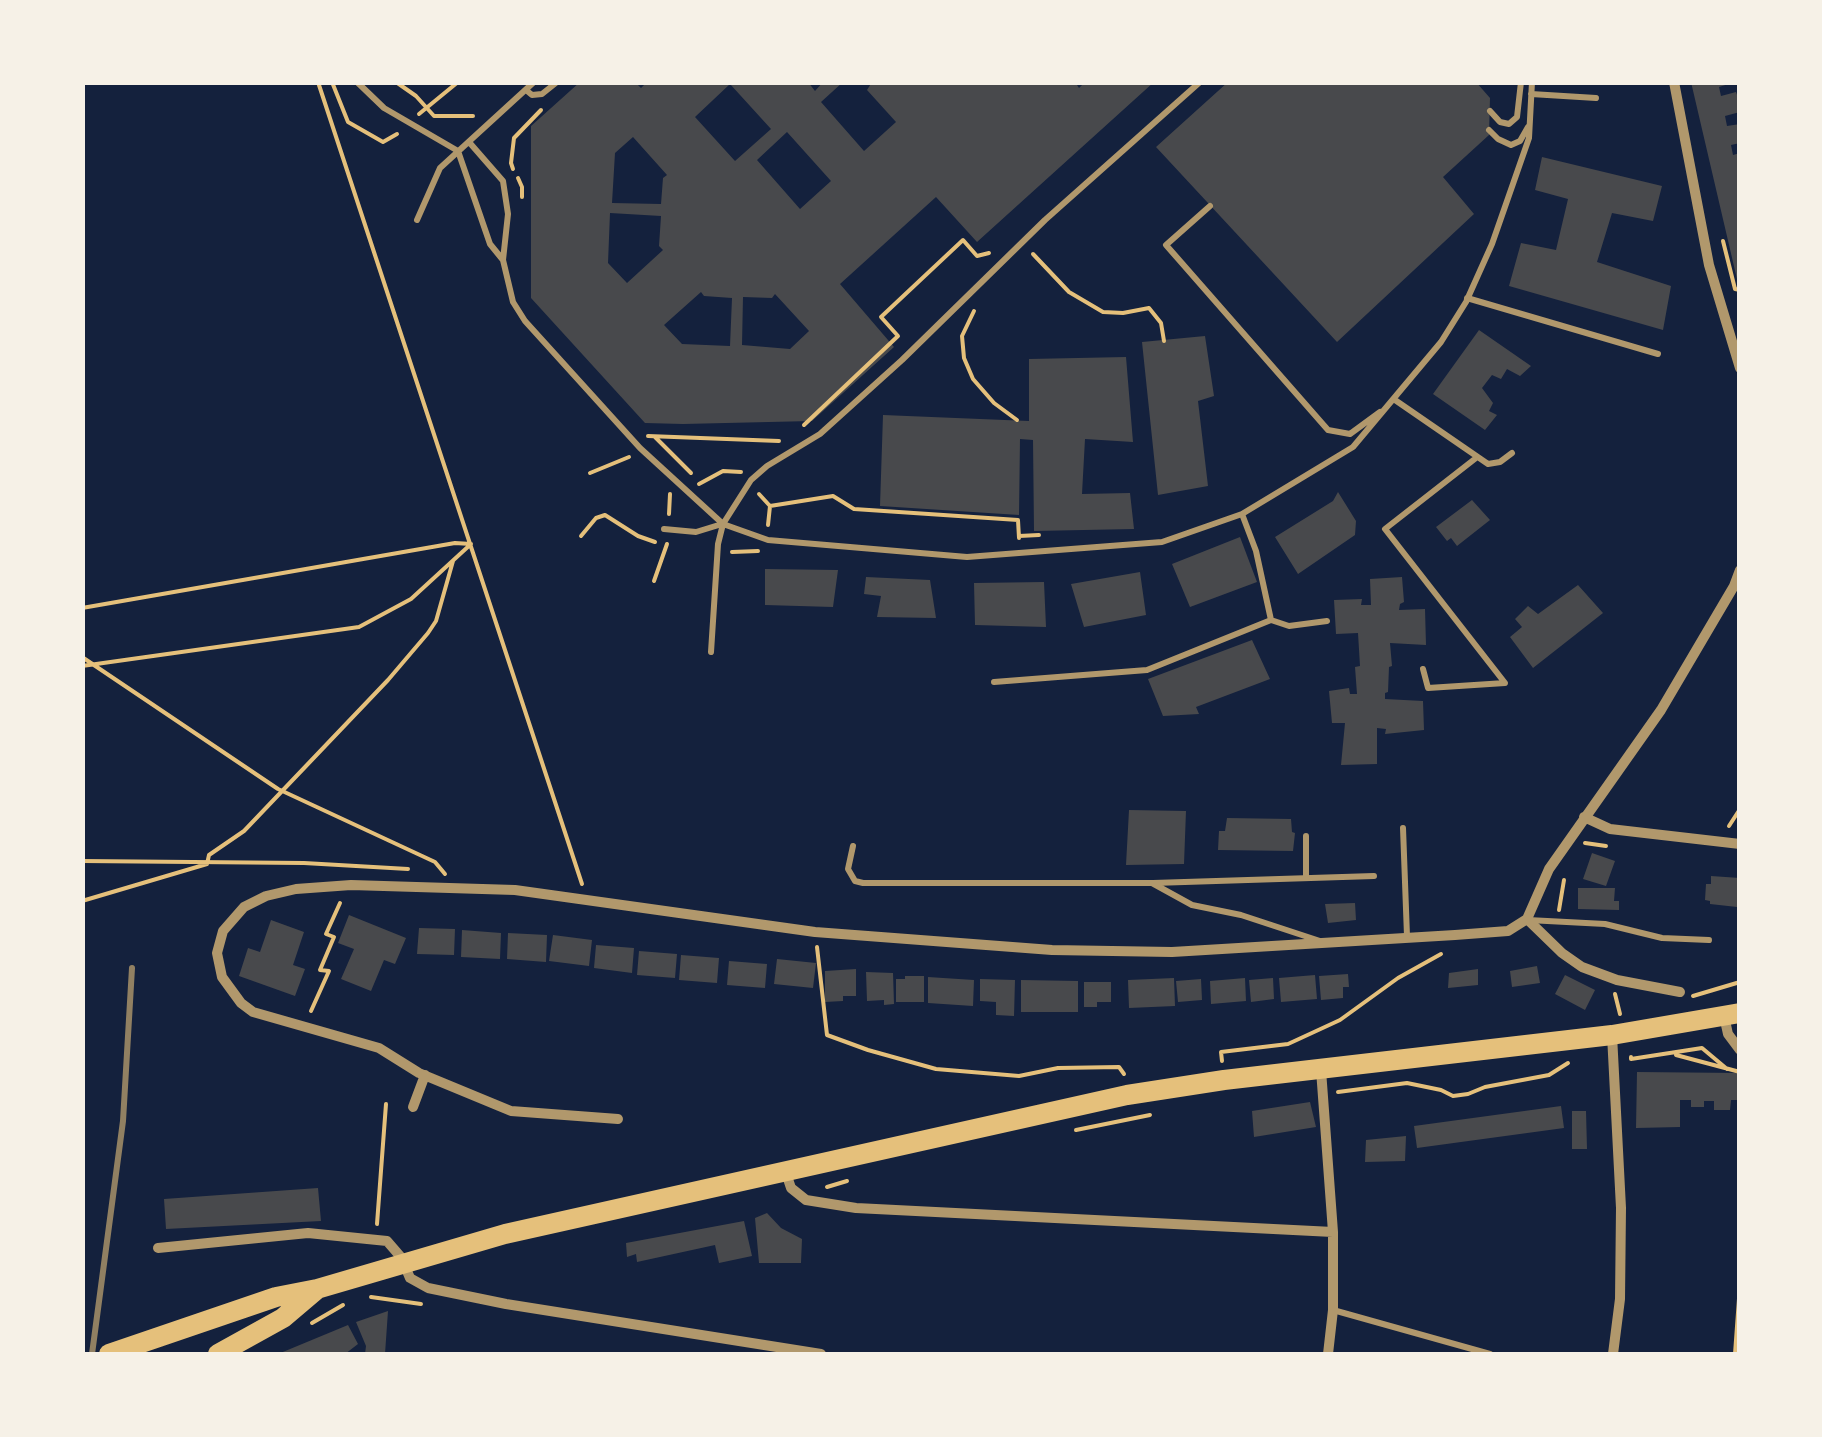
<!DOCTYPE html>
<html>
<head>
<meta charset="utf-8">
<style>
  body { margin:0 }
  #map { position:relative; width:1822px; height:1437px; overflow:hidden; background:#14213d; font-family:Roboto,sans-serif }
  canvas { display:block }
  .frame { position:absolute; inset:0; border:85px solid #f6f1e7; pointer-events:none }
</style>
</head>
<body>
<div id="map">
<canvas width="1822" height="1437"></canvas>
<div class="frame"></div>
</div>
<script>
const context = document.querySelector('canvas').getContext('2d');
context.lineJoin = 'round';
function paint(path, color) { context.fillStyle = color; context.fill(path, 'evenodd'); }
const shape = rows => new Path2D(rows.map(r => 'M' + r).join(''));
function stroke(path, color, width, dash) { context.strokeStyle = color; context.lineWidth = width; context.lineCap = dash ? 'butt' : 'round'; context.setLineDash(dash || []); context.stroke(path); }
const building = shape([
  [580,82,635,82,641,88,647,82,808,82,815,91,823,82,843,82,821,102,864,151,896,122,867,90,872,82,1075,82,1079,88,1085,82,1154,82,977,242,936,197,840,284,894,347,812,421,683,424,645,423,531,298,531,126],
  [730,84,771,129,735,161,695,117],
  [787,132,831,181,800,209,757,160],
  [633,137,667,175,663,178,661,204,612,203,615,153],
  [610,213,661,216,659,246,663,250,627,283,608,263],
  [701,292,704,296,732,298,730,346,682,344,664,325],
  [775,294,809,331,790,349,742,345,743,297,772,298],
  [1228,82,1476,82,1490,98,1489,135,1443,177,1474,214,1337,342,1156,147],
  [1691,82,1735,82,1719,87,1721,96,1736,92,1740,103,1740,112,1725,116,1727,126,1740,124,1740,143,1731,145,1733,155,1740,153,1740,292],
  [1542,157,1662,186,1653,221,1612,213,1597,262,1671,286,1663,330,1509,286,1521,243,1556,250,1568,199,1535,190],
  [1479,330,1531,366,1520,376,1507,369,1501,379,1492,375,1482,388,1493,403,1489,411,1497,415,1485,430,1433,394],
  [1205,336,1214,396,1198,401,1208,486,1158,495,1142,342],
  [1126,357,1133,442,1085,439,1082,494,1130,493,1134,529,1034,531,1033,440,1020,439,1019,515,880,506,883,415,1029,421,1029,359],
  [1338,492,1356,521,1355,535,1298,574,1275,537,1333,501],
  [1472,500,1490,520,1457,546,1451,538,1447,541,1436,527],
  [1240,537,1257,582,1190,607,1172,564],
  [765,569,838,570,833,607,765,605],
  [1140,572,1146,615,1084,627,1071,584],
  [866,577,930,580,936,618,877,617,881,596,864,594],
  [1402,577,1404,602,1400,604,1399,610,1425,609,1426,645,1390,643,1392,666,1389,667,1388,692,1385,693,1385,699,1423,701,1424,730,1385,734,1386,729,1377,728,1377,764,1341,765,1345,723,1332,723,1329,691,1349,688,1350,694,1357,694,1355,667,1360,666,1358,633,1336,634,1334,600,1362,599,1361,605,1371,605,1370,579],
  [1044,582,1046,627,975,625,974,583],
  [1578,585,1603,613,1533,668,1510,637,1522,627,1515,619,1528,606,1538,614],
  [1252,640,1270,679,1196,707,1199,714,1163,716,1148,679],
  [1129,810,1186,811,1184,864,1126,865],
  [1227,818,1291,819,1292,832,1295,833,1293,851,1218,850,1219,831,1225,831],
  [1592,853,1615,861,1606,886,1583,879],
  [1711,876,1740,878,1737,907,1710,904,1710,901,1705,900,1706,884,1711,884],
  [1578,888,1615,888,1614,901,1619,901,1619,910,1578,909],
  [1355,903,1356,920,1328,923,1325,904],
  [349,915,406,938,395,964,384,960,371,991,341,979,354,949,338,943],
  [271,920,304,932,293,965,305,969,295,996,239,976,248,948,260,952],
  [419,928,455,929,454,955,417,954],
  [462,930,501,933,500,959,461,957],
  [508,933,547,935,546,962,507,959],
  [553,935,592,940,589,966,549,961],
  [596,945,634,948,632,973,594,968],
  [639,951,677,954,675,978,637,975],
  [681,955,719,958,717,983,679,980],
  [777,959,816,963,813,988,774,984],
  [729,961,767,964,765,988,727,985],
  [1537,966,1540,983,1512,987,1510,971],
  [856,969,856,996,843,996,843,1001,825,1002,825,971],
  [1478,969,1478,985,1448,988,1449,973],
  [866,972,893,973,894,1004,884,1005,884,1000,867,1001],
  [1348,974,1349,987,1343,987,1343,998,1321,1000,1319,976],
  [1315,975,1317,999,1281,1002,1279,978],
  [1565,975,1595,990,1585,1010,1555,994],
  [905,976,924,976,924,1002,896,1002,896,979,905,979],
  [928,977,974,980,973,1006,928,1003],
  [1174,978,1175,1006,1129,1008,1128,980],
  [1245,978,1246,1001,1211,1004,1210,981],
  [1273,978,1274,999,1251,1002,1249,980],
  [980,979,1015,980,1014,1016,996,1015,996,1002,980,1001],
  [1201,979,1202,1000,1178,1002,1176,981],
  [1021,980,1078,981,1078,1012,1021,1012],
  [1084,982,1111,982,1111,1002,1097,1002,1097,1007,1084,1007],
  [1637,1072,1739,1073,1739,1100,1731,1100,1730,1110,1714,1110,1714,1101,1704,1101,1704,1107,1691,1107,1691,1100,1680,1100,1680,1127,1636,1128],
  [1310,1102,1316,1127,1254,1137,1252,1111],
  [1561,1106,1564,1128,1417,1148,1414,1126],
  [1572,1111,1586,1111,1587,1149,1572,1149],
  [1406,1136,1405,1161,1365,1162,1366,1140],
  [318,1188,321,1221,166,1229,164,1199],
  [767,1213,781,1228,802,1239,801,1263,759,1263,755,1218],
  [744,1221,752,1256,719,1263,715,1245,637,1262,636,1254,627,1257,626,1243],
  [388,1311,385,1354,365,1354,366,1346,356,1322],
  [348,1325,358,1344,345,1354,278,1354]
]);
const path = shape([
  [318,82,582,884],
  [332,82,348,122,383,142,397,134],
  [396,82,416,96,434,116,473,116],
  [419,114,458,82],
  [513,169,511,163,514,138,541,110],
  [518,178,522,187,522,197],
  [1723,241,1735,289,1740,290],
  [1033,254,1069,292,1103,312,1123,313,1149,308,1161,323,1164,341],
  [974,311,962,336,964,358,973,379,994,403,1017,420],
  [804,425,898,336,881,317,963,240,977,256,989,253],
  [648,436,779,441],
  [655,437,691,473],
  [590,473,629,457],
  [699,484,723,471,741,472],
  [759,494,770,506,768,525],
  [770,506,833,496,854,509,1018,520,1019,538],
  [669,514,670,494],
  [581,536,596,518,605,515,638,536,655,542],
  [1019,536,1039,535],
  [732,552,758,551],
  [654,581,667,544],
  [82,608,455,543,471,544,411,599,359,627,82,666],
  [82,657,278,789,435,862,445,874],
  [1729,826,1740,809],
  [1585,843,1606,846],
  [82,861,304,863,408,869],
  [82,901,207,864,209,855,244,831,388,680,428,633,436,621,453,561],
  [1559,910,1564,880],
  [817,947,827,1035,868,1050,936,1069,1019,1076,1058,1068,1119,1067,1124,1074],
  [1615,994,1620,1014],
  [1693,996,1740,982],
  [311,1011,329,971,320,970,334,937,326,934,340,903],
  [1676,1055,1740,1072],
  [1631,1057,1631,1059,1702,1048,1727,1069],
  [1222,1061,1221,1052,1288,1044,1340,1020,1398,978,1441,954],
  [1338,1092,1407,1083,1441,1090,1453,1096,1468,1094,1485,1087,1549,1075,1568,1063],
  [1076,1130,1150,1115],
  [827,1187,847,1181],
  [377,1224,386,1104],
  [371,1297,421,1304],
  [312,1323,343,1305],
  [1735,1354,1740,1285]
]);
const service = shape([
  [357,82,384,108,458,151,490,244,503,260,513,302,525,321,640,448,723,524,768,540,967,557,1162,542,1242,514,1353,447,1441,342,1466,302,1492,244,1529,138,1532,82],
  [526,90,532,95,542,94,557,82],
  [1531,94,1596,98],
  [1490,111,1500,122,1509,124,1517,117,1521,82],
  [1489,130,1498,139,1511,145,1520,141,1528,127],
  [469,142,503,181,508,214,503,260],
  [1210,206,1166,245,1328,430,1350,434,1380,412],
  [417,220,440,168,534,82],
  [1467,298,1658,354],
  [1395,400,1488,464,1500,462,1512,453],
  [664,529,696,532,722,524],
  [1271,620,1289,626,1327,621],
  [711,652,718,544,723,524,751,480,767,466,820,434,902,360,1045,220,1200,82],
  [1423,669,1428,688,1505,683,1385,529,1476,458],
  [994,682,1147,670,1271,620,1256,551,1242,514],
  [1403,828,1407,936],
  [1306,836,1306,876],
  [853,846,848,869,855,881,863,883,1152,883,1192,905,1241,915,1320,941],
  [1153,883,1374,876],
  [1528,920,1605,924,1662,938,1709,940],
  [1333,1310,1490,1354]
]);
const minor = shape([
  [1674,82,1709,265,1740,368],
  [1584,817,1610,829,1740,844],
  [1527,919,1549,869,1661,710,1734,586,1740,570],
  [1724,1016,1728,1034,1740,1050],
  [1612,1035,1621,1208,1620,1299,1613,1354],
  [1321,1070,1333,1232,1333,1310,1328,1354],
  [413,1107,425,1075],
  [618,1119,511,1111,419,1073,379,1048,253,1012,241,1003,222,977,217,953,223,931,244,907,266,896,296,889,351,885,515,890,815,932,1052,950,1172,952,1455,935,1508,931,1527,919,1562,953,1582,967,1617,980,1680,992],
  [785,1170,791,1188,806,1200,856,1208,1333,1232],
  [158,1248,308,1233,387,1241,406,1263],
  [404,1264,410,1278,428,1288,506,1304,821,1354]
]);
const primary = shape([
  [109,1354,276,1297,317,1289,505,1234,1127,1095,1224,1080,1612,1035,1740,1013],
  [218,1354,283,1318,316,1290]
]);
const rail = shape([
  [92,1354,123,1121,132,968]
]);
paint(building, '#48494c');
stroke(path, '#e5c07b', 4);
stroke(service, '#b1986c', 6);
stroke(minor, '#b1986c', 10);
stroke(primary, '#e5c07b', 20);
stroke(rail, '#918062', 6);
</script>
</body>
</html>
